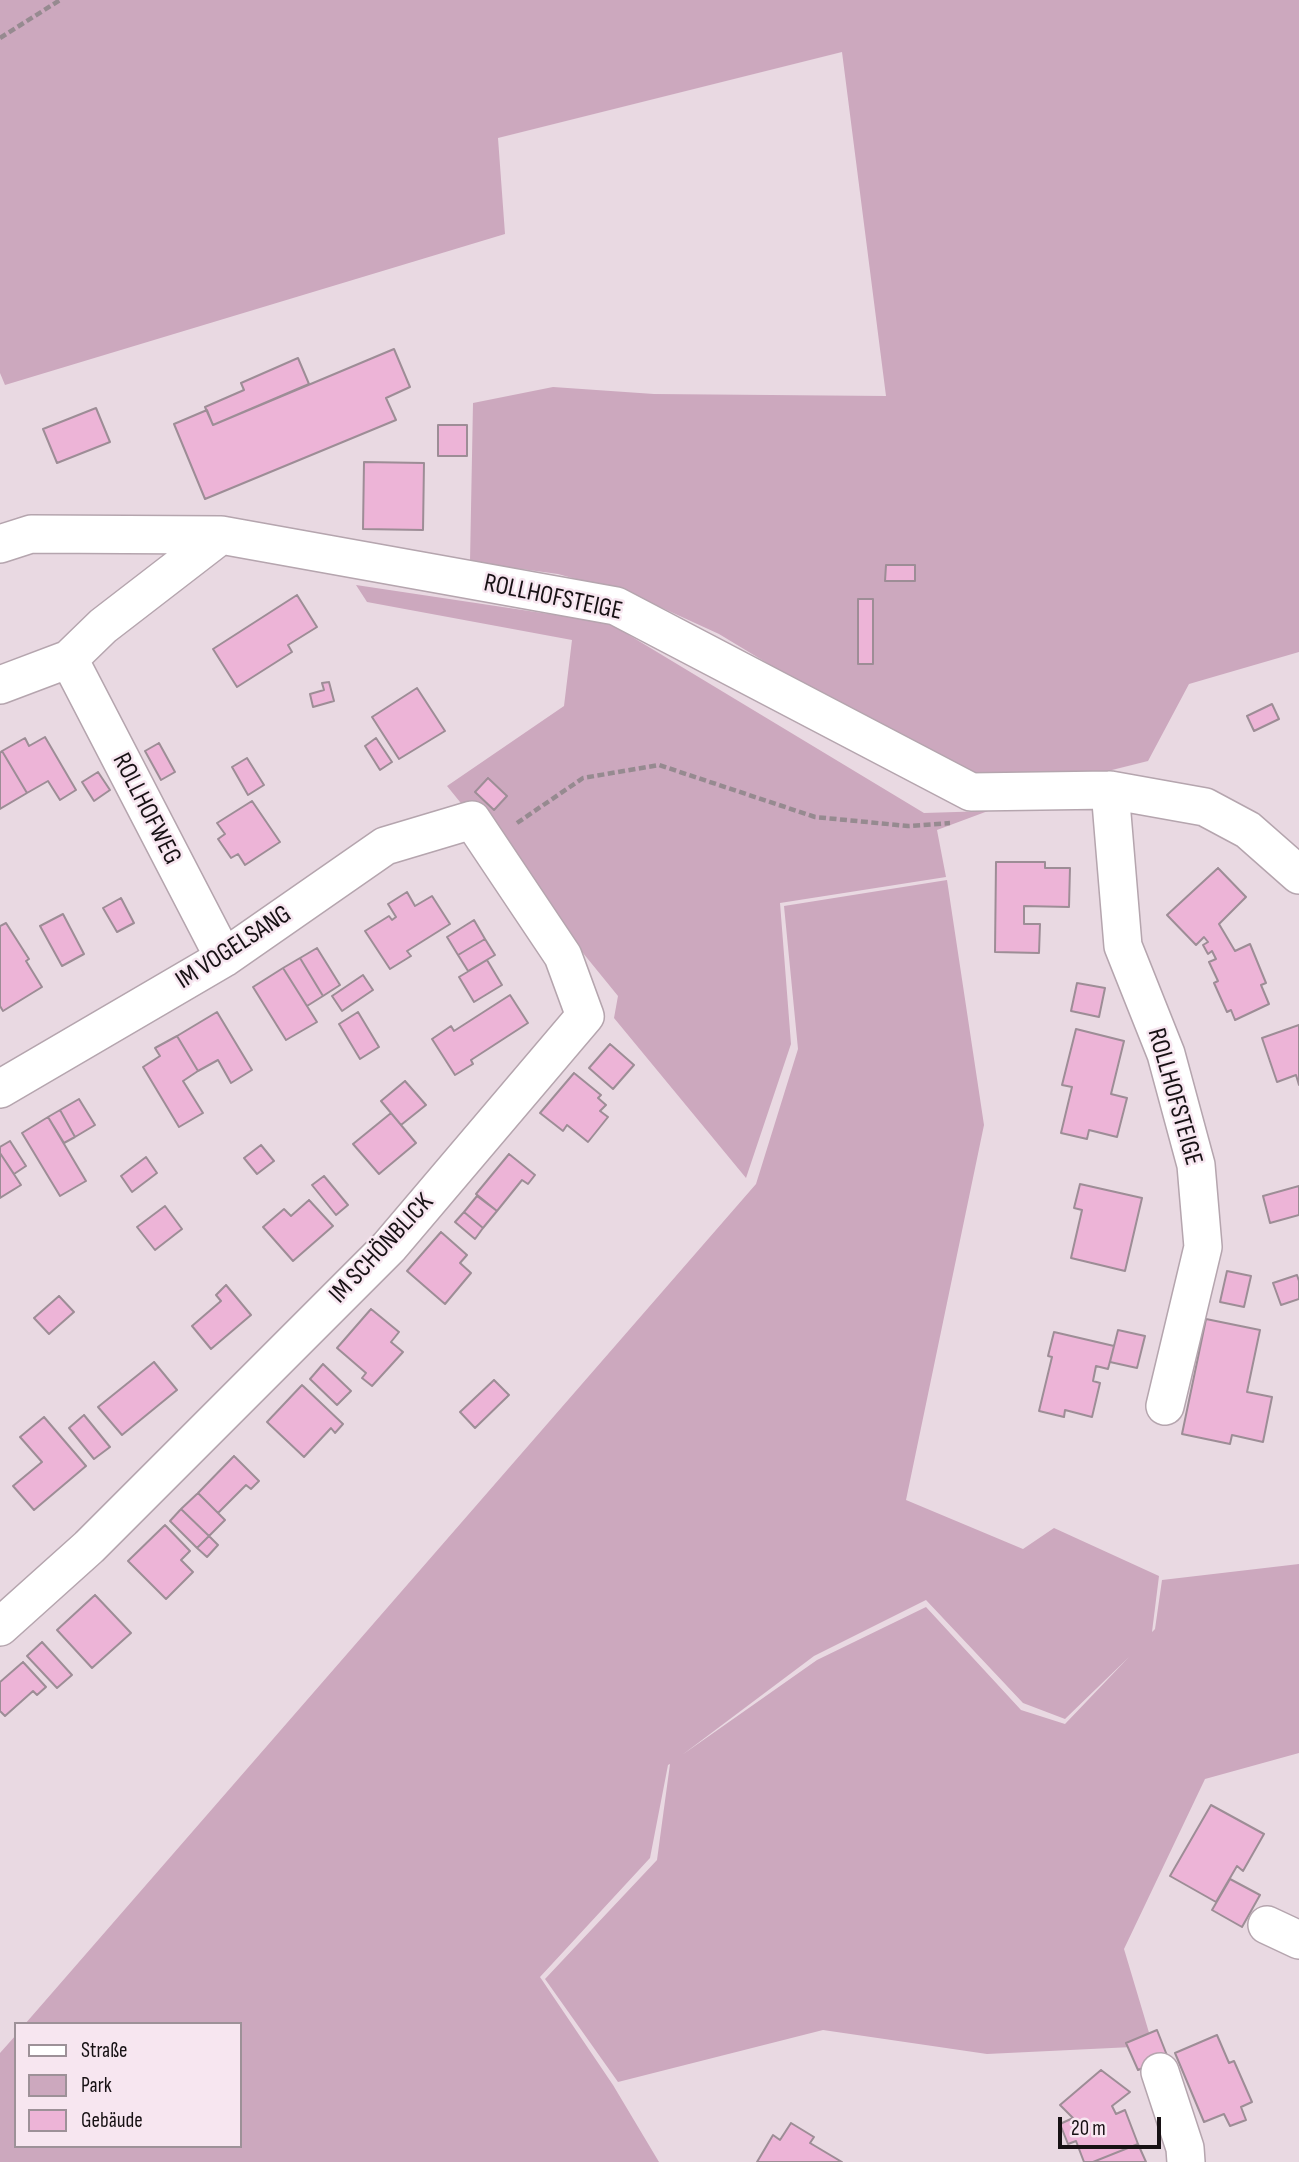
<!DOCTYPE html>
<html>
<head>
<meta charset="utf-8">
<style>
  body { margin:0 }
  #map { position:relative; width:1299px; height:2162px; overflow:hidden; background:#e9d9e2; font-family:"Sofia Sans Condensed",sans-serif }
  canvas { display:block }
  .legend { position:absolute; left:14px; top:2022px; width:228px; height:126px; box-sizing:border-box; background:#f7e6f0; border:2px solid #9d9198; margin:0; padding:9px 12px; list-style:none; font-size:21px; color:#171114 }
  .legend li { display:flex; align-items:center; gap:14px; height:35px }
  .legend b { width:35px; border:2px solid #9d9198 }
  .scale { position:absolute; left:1058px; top:2117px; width:103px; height:32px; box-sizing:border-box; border:4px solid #171114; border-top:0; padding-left:9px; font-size:21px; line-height:24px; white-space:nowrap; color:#171114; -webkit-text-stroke:5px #f7e6f0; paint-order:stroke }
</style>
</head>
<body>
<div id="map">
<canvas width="1299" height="2162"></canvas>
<ul class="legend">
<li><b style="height:9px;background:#fff"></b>Straße</li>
<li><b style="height:19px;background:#cca8be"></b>Park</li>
<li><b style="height:19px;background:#edb4d7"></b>Gebäude</li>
</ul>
<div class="scale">20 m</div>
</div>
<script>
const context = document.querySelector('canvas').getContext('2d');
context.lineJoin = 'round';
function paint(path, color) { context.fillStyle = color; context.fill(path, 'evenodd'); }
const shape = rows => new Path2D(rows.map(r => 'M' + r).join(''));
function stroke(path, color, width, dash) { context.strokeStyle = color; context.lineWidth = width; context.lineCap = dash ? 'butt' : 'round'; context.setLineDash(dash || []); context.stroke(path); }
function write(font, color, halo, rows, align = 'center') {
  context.font = font + ' "Sofia Sans Condensed",sans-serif'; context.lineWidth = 5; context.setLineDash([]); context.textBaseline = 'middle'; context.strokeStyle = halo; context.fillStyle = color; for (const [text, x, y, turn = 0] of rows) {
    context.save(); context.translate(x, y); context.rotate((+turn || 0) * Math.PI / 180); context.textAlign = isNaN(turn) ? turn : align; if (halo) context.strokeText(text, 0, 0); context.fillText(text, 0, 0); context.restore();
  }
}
const green = shape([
  [0,0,1299,0,1299,652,1189,684,1148,761,1080,778,990,778,939,769,853,715,719,634,636,596,558,574,470,562,473,403,553,387,654,394,886,396,842,52,498,138,505,234,5,385,0,373],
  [356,585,609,623,924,813,988,811,937,830,946,877,780,903,791,1044,746,1178,614,1018,618,996,447,786,564,706,572,640,367,602],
  [947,880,984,1125,906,1500,1023,1549,1054,1528,1159,1576,1152,1632,1155,1629,1162,1580,1299,1564,1299,1753,1205,1779,1124,1949,1153,2046,987,2054,823,2030,618,2082,545,1979,657,1860,670,1764,668,1765,650,1858,540,1977,613,2085,659,2162,0,2162,0,2053,16,2035,16,2146,240,2146,240,2024,25,2024,756,1184,798,1049,784,906],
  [926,1600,1023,1703,1065,1719,1129,1657,1065,1724,1021,1710,926,1607,817,1660,682,1755,814,1656]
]);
const building = shape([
  [394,349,410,387,386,398,396,420,205,499,174,424,207,410,213,425,394,349],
  [298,358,309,384,213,425,205,407,244,390,241,383,298,358],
  [96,408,110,442,57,463,43,429,96,408],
  [438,425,467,425,467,456,438,456,438,425],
  [364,462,424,463,423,530,363,529,364,462],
  [886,565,915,565,915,581,885,581,886,565],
  [297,595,317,627,288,645,292,652,237,687,213,649,297,595],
  [858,599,873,599,873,664,858,664,858,599],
  [329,682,334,701,313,707,310,694,324,690,322,683,329,682],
  [417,688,445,731,399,759,372,717,417,688],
  [1272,704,1279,719,1254,731,1247,716,1272,704],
  [45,737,76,790,60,800,48,781,27,793,2,751,25,738,29,746,45,737],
  [376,738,392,762,380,770,365,746,376,738],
  [159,743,175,772,161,780,145,751,159,743],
  [2,751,27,793,0,809,0,753,2,751],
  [247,758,264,785,248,795,232,767,247,758],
  [98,772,110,790,94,801,82,782,98,772],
  [488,778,507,796,494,810,475,792,488,778],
  [252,801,280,842,245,865,238,854,231,858,218,839,225,834,217,823,252,801],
  [996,862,1045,862,1045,868,1070,868,1069,907,1024,906,1024,924,1040,924,1039,953,995,952,996,862],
  [1218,868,1246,897,1219,924,1235,951,1250,944,1266,983,1261,985,1269,1004,1235,1020,1231,1010,1227,1012,1214,983,1218,981,1209,962,1216,959,1212,951,1208,954,1203,945,1208,942,1204,937,1196,945,1167,915,1218,868],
  [407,892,415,906,432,896,450,924,407,951,411,956,390,969,365,931,389,916,392,920,396,917,388,904,407,892],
  [121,898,134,923,117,932,103,908,121,898],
  [63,914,84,954,62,966,40,926,63,914],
  [474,920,485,939,458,955,447,937,474,920],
  [6,923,29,959,26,961,42,987,3,1011,0,1006,0,926,6,923],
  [485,939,495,955,468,971,458,955,485,939],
  [317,948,340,985,323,996,300,958,317,948],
  [300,958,323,996,307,1006,283,968,300,958],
  [487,960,502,985,474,1002,459,977,487,960],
  [283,968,317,1022,286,1040,253,987,283,968],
  [363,975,373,990,342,1011,332,996,363,975],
  [1077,983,1105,988,1099,1017,1071,1011,1077,983],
  [510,995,528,1023,471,1060,473,1064,455,1075,432,1039,451,1026,454,1031,510,995],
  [217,1012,252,1070,231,1083,218,1060,198,1071,177,1036,217,1012],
  [358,1012,379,1047,360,1059,339,1024,358,1012],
  [1299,1025,1299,1085,1296,1075,1277,1082,1262,1038,1299,1025],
  [1076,1029,1124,1041,1111,1094,1127,1098,1117,1137,1089,1130,1087,1139,1061,1133,1072,1087,1062,1085,1076,1029],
  [177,1036,198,1071,183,1081,203,1113,179,1127,143,1067,160,1056,155,1048,177,1036],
  [610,1044,634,1065,613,1089,589,1068,610,1044],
  [574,1073,601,1095,598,1098,606,1105,600,1111,608,1117,588,1142,567,1125,563,1131,540,1113,574,1073],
  [405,1081,426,1105,401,1125,381,1101,405,1081],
  [79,1099,95,1125,75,1137,60,1110,79,1099],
  [60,1110,75,1137,64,1143,48,1117,60,1110],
  [391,1113,416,1143,379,1174,353,1144,391,1113],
  [48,1117,86,1181,60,1196,22,1133,48,1117],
  [10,1141,26,1166,14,1174,0,1153,0,1147,10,1141],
  [261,1145,274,1161,257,1174,244,1158,261,1145],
  [0,1153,21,1185,0,1198,0,1153],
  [509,1154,535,1175,528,1184,522,1180,497,1211,476,1194,509,1154],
  [146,1157,157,1173,132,1192,121,1176,146,1157],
  [324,1176,348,1205,336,1215,312,1185,324,1176],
  [1080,1184,1142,1198,1125,1271,1071,1258,1082,1210,1074,1208,1080,1184],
  [1299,1186,1299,1215,1270,1223,1263,1196,1299,1186],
  [477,1196,497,1211,483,1228,464,1212,477,1196],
  [309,1200,333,1226,293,1261,263,1227,284,1209,291,1216,309,1200],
  [165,1206,182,1229,155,1250,137,1227,165,1206],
  [464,1212,483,1228,475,1239,455,1222,464,1212],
  [441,1232,467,1255,460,1263,471,1273,445,1304,407,1271,441,1232],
  [1227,1271,1251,1276,1244,1307,1220,1302,1227,1271],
  [1297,1275,1299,1281,1299,1299,1281,1305,1273,1283,1297,1275],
  [226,1285,251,1315,211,1349,192,1326,221,1301,216,1295,226,1285],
  [59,1296,74,1312,49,1334,34,1318,59,1296],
  [371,1309,399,1332,391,1342,403,1352,372,1386,362,1378,366,1373,337,1348,371,1309],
  [1206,1319,1260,1330,1247,1392,1272,1397,1263,1442,1232,1435,1230,1444,1182,1434,1206,1319],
  [1118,1330,1145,1336,1137,1368,1110,1362,1118,1330],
  [1054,1332,1114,1346,1108,1369,1096,1366,1093,1381,1100,1383,1092,1417,1065,1410,1064,1417,1039,1411,1052,1357,1048,1356,1054,1332],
  [154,1362,177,1390,122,1435,98,1407,154,1362],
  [323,1364,351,1391,337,1405,310,1379,323,1364],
  [494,1380,509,1395,475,1428,460,1412,494,1380],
  [302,1385,343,1424,335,1433,331,1428,304,1457,267,1422,302,1385],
  [84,1415,110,1447,94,1459,69,1428,84,1415],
  [44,1417,86,1466,34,1510,13,1486,42,1462,20,1437,44,1417],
  [234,1456,259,1481,251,1489,246,1485,218,1513,198,1493,234,1456],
  [198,1493,225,1520,209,1536,181,1509,198,1493],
  [181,1509,209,1536,197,1548,170,1521,181,1509],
  [165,1525,190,1551,181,1560,193,1572,166,1599,128,1561,165,1525],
  [209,1536,218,1545,207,1557,197,1548,209,1536],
  [95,1595,131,1633,92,1668,57,1630,95,1595],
  [42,1642,72,1675,57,1688,27,1656,42,1642],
  [23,1662,46,1687,37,1695,33,1691,5,1716,0,1711,0,1682,23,1662],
  [1211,1805,1264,1834,1243,1871,1237,1866,1216,1902,1170,1876,1211,1805],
  [1230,1879,1260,1895,1242,1927,1212,1910,1230,1879],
  [1157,2030,1168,2058,1138,2070,1126,2043,1157,2030],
  [1217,2035,1229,2063,1234,2061,1252,2102,1241,2107,1246,2120,1230,2126,1224,2114,1204,2122,1175,2053,1217,2035],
  [1101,2070,1130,2092,1112,2106,1116,2114,1125,2110,1138,2144,1093,2162,1084,2162,1076,2141,1068,2144,1060,2124,1073,2118,1060,2105,1101,2070],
  [791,2123,814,2137,810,2143,842,2162,757,2162,773,2135,780,2140,791,2123],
  [1138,2144,1146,2162,1093,2162,1138,2144]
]);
const path = shape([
  [0,38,60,0],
  [517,823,583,778,659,765,815,817,908,826,950,823]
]);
const street = shape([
  [0,544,31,534,221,535,616,606,971,792,1110,790,1205,807,1248,830,1299,875],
  [69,659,224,958],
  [0,685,69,659,103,626,221,535],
  [1110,790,1123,946,1166,1054,1196,1165,1203,1247,1165,1406],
  [0,1089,224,958,385,846,472,820,563,956,585,1016,389,1247,89,1547,0,1627],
  [1267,1925,1299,1940],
  [1160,2072,1185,2148,1186,2162]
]);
const streetNames = [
  ["ROLLHOFSTEIGE",553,598,12],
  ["ROLLHOFWEG",146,809,63],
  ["IM VOGELSANG",234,948,-33],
  ["ROLLHOFSTEIGE",1174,1097,74],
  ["IM SCHÖNBLICK",382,1249,-47]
];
paint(green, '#cca8be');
paint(building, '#edb4d7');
stroke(building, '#9d8d96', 2);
stroke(street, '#b5a5ae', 40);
stroke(path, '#968a90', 4.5, [7, 3.5]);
stroke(street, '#fff', 37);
write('26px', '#171114', '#f7e6f0', streetNames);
</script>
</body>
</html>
